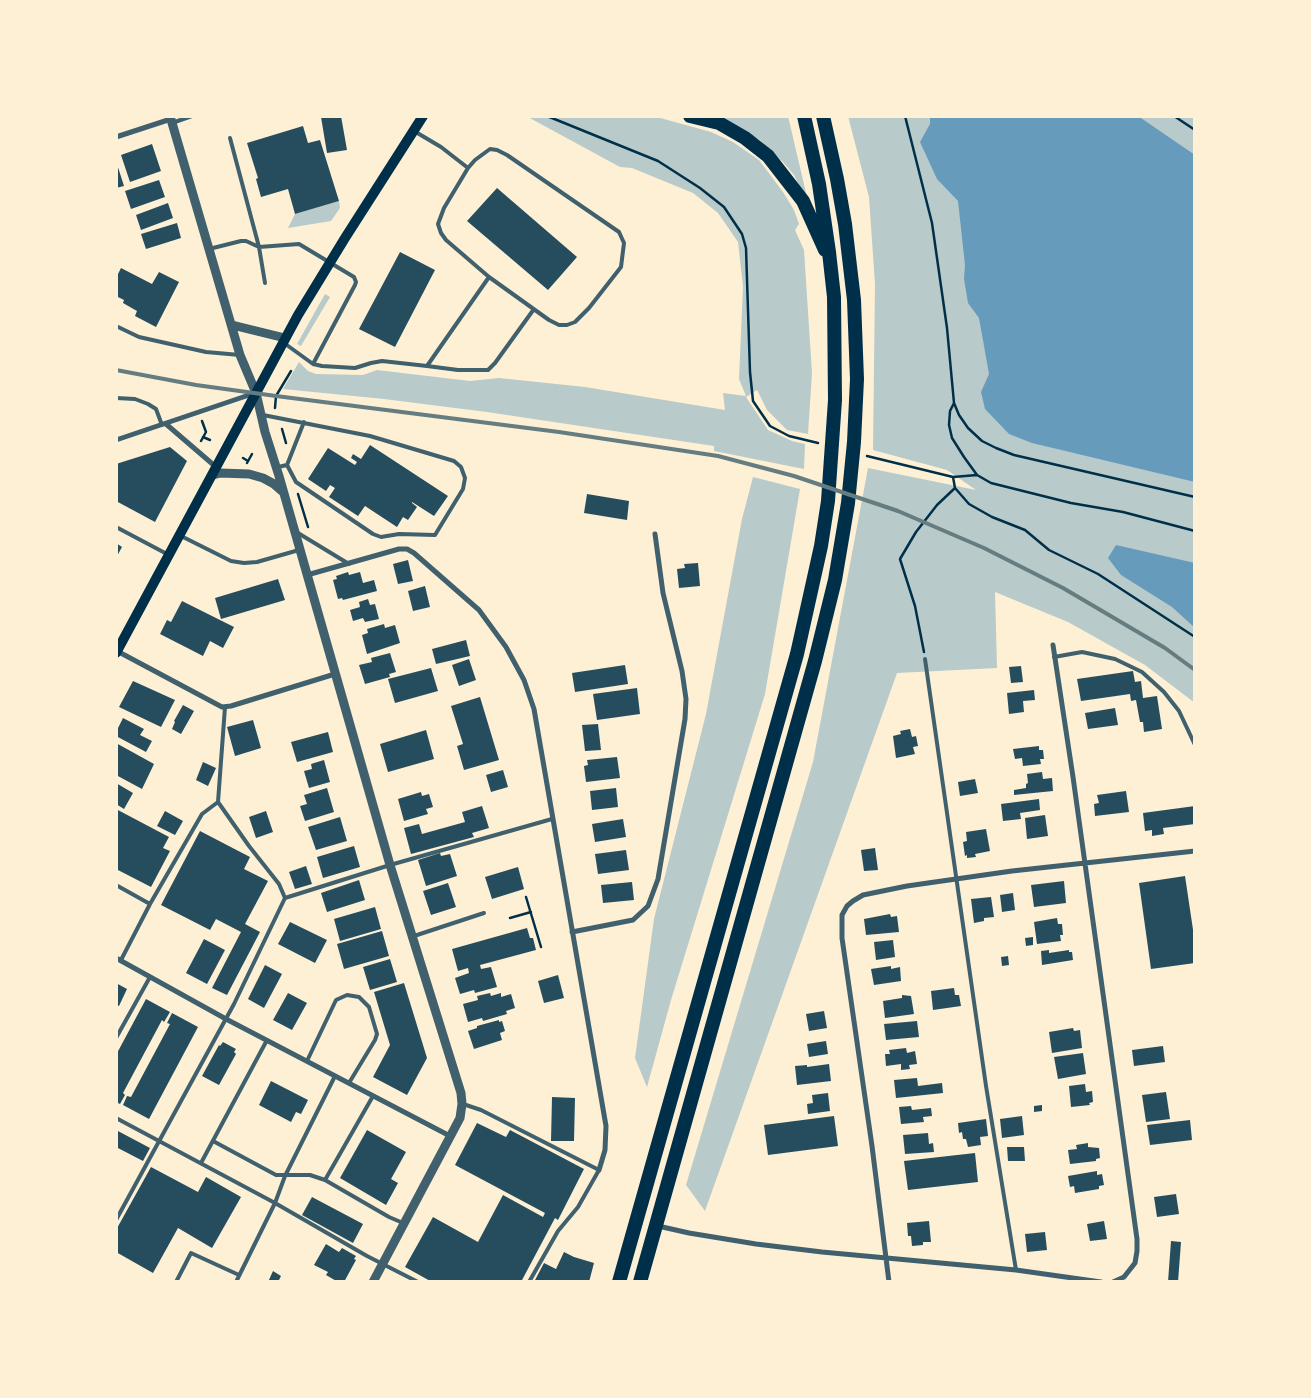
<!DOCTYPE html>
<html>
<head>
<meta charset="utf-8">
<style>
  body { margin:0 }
  #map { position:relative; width:1311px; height:1398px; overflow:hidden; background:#fdf0d5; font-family:"Noto Serif",serif }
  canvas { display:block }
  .frame { position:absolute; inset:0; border:118px solid #fdf0d5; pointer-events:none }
</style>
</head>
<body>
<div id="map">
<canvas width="1311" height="1398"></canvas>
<div class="frame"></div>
</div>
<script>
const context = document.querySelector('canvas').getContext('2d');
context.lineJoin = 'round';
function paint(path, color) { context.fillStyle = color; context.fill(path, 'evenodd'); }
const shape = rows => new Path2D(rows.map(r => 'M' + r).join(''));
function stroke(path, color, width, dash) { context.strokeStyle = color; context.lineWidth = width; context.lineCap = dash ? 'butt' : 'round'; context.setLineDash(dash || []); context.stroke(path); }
const green = shape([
  [526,116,653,116,711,132,733,142,759,160,783,192,794,210,799,224,795,230,804,250,812,373,808,434,787,430,767,410,757,390,746,397,768,430,792,441,805,444,804,469,714,451,714,446,487,412,384,399,283,389,299,362,308,371,316,374,363,375,377,370,470,381,499,378,585,387,725,410,723,393,746,396,739,379,743,286,738,242,718,213,693,193,632,168,620,167],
  [716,116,788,116,806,193,803,193,794,175,783,162,760,140],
  [848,116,1195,116,1195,625,1188,621,1195,628,1195,703,1145,665,1068,622,995,592,997,668,897,673,705,1211,686,1185,813,762,868,468,976,490,947,470,873,450,875,284,869,197],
  [339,201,340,208,331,221,288,228,295,214],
  [325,294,330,297,301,346,297,344],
  [753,477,800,489,765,694,671,1000,647,1087,635,1058,654,919,706,714,742,519]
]);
const water = shape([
  [930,116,1138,116,1195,155,1195,482,1032,443,1009,434,985,409,981,392,989,374,979,318,968,303,964,279,965,265,958,201,937,179,920,142,930,124],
  [1116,545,1195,563,1195,628,1172,607,1121,575,1108,558]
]);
const building = shape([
  [341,116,347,150,327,153,321,117],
  [303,126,308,143,320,140,339,201,295,214,288,189,261,197,256,179,258,178,247,143],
  [152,144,161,171,130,182,121,155],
  [116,161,124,186,116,188],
  [159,180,165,197,131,209,125,191],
  [497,188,577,257,548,290,467,221],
  [168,203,173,218,141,230,136,215],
  [177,223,181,238,146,249,141,234],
  [400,252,435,270,395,347,359,329],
  [121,268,152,284,159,272,179,282,156,327,135,316,137,311,123,303,124,300,116,296,116,278],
  [370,445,448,496,434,516,412,502,412,503,417,507,408,520,403,517,397,527,365,506,358,516,329,497,335,488,330,485,326,491,308,479,328,448,355,465,357,462,351,458,353,454,361,459],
  [170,447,187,461,155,522,116,501,116,464],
  [587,494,629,501,627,520,584,513],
  [116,543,122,547,116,558],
  [408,560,413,581,398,584,393,564],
  [698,563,700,586,679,588,677,569,685,568,684,564],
  [348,572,349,575,360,572,363,583,374,580,377,591,343,600,342,598,338,599,333,580,337,579,336,576],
  [278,579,285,600,221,619,215,598],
  [425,586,430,607,413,611,408,591],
  [368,599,370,605,375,604,379,619,365,622,363,618,353,621,350,610,360,607,359,602],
  [182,601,234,627,223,648,210,641,203,656,160,634,167,620,171,622],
  [384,624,385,628,395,625,400,643,367,654,362,635,368,633,367,629],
  [466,640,470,656,436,664,432,649],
  [390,653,396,672,389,674,390,677,365,684,359,665,372,662,371,658],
  [469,659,476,680,459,686,452,665],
  [625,665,628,684,575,692,572,673],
  [1021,666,1023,682,1011,683,1009,667],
  [431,668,438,691,395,703,388,679],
  [1133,671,1135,682,1141,681,1143,698,1157,696,1162,729,1144,732,1143,722,1140,722,1136,700,1131,701,1130,694,1081,701,1077,679],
  [133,681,175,700,161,727,119,707],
  [637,688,640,714,597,720,593,694],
  [1034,690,1035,700,1023,701,1024,712,1009,714,1007,693],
  [480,697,499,760,464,770,457,746,463,744,451,706],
  [183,705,194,711,181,734,172,729,175,722,174,721],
  [1115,708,1118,725,1088,729,1085,713],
  [123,718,144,729,140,735,152,741,146,752,116,736,116,732],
  [253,720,261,748,235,756,227,727],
  [598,724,601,750,585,751,582,725],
  [910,729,912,737,916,736,918,746,913,747,915,754,896,758,893,736,901,734,900,731],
  [426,730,434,759,388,772,380,744],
  [328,732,333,752,297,762,291,742],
  [116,743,154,764,142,789,116,775],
  [1039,746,1039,750,1043,750,1044,759,1040,759,1041,764,1023,766,1022,758,1015,759,1013,749],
  [617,757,620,778,586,782,584,766,588,765,587,760],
  [324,760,330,782,309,788,304,771,312,769,311,764],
  [203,762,216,768,208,786,196,780],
  [503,770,508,787,491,792,486,775],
  [1042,772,1043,779,1052,778,1053,791,1014,795,1014,790,1026,788,1026,784,1028,783,1027,774],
  [975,779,978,793,960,796,958,782],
  [116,783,133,793,124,809,116,804],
  [327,788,334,812,305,821,300,806,307,804,304,795],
  [616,788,618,807,592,810,590,791],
  [1126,791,1129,812,1095,816,1094,804,1099,803,1097,795],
  [421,792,422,796,429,794,433,807,426,809,428,814,404,821,398,799],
  [1039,799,1040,810,1020,813,1021,819,1003,821,1001,804],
  [482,806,489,828,472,833,474,837,411,854,404,828,419,824,422,834,465,822,462,812],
  [1195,806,1195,824,1163,828,1164,834,1152,836,1152,830,1145,831,1143,813],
  [116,809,169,837,163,848,170,851,151,887,116,869],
  [165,811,183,821,175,835,157,826],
  [266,811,273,832,256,838,249,817],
  [1045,815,1048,836,1027,839,1025,818],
  [340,817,347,841,316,850,308,827],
  [623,819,626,837,595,842,592,824],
  [986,829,990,851,975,854,976,857,967,858,967,855,965,856,963,842,967,841,966,832],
  [200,831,250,857,244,869,268,881,245,924,260,932,227,995,212,988,241,932,216,919,210,930,161,905],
  [354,846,360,867,323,878,317,857],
  [875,848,878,870,864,871,861,850],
  [626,850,629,870,598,874,595,854],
  [440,853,441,856,450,854,457,876,426,886,418,860],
  [306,866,312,884,295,889,289,872],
  [518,867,524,889,492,899,485,877],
  [1185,876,1195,943,1195,963,1151,969,1139,883],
  [359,880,365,900,327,912,321,893],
  [1064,881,1066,903,1034,907,1031,885],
  [632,882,634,900,603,903,601,885],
  [448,883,456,907,431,915,423,891],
  [1013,893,1015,910,1002,912,1000,895],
  [991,897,994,917,984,918,984,921,974,923,971,899],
  [375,907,381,929,340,941,334,919],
  [890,914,891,917,897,916,899,932,866,935,864,919],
  [1057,918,1058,924,1062,924,1063,935,1060,935,1061,941,1037,944,1034,922],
  [290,922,327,940,315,963,278,944],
  [527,928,530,938,533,938,536,950,480,965,481,969,491,967,497,987,475,993,474,990,460,994,455,978,469,973,468,968,458,971,452,949],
  [382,931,389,956,344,969,337,944],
  [1033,937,1033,945,1026,946,1025,938],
  [204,939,225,950,207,984,186,973],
  [893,940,895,957,876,960,874,942],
  [1049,950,1049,953,1069,950,1069,952,1072,952,1073,960,1042,965,1041,951],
  [1008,956,1009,965,1002,966,1001,957],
  [390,959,397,982,370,990,363,967],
  [265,965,282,974,264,1008,248,999],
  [891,966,891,969,900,967,901,981,874,985,871,969],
  [558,975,564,998,544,1003,538,981],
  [116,983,127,989,119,1006,116,1005],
  [404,983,427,1058,407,1095,373,1077,390,1045,374,992],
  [954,988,955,995,959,995,961,1006,933,1010,931,991],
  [288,993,307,1003,292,1030,273,1020],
  [490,993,491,996,501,993,501,997,511,994,515,1008,506,1011,507,1014,483,1021,482,1018,468,1022,463,1004,478,1000,477,996],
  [902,995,911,996,914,1014,885,1018,883,1001,902,998],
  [146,999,170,1012,164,1022,162,1020,123,1093,125,1095,120,1104,116,1102,116,1055],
  [824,1011,827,1028,809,1031,806,1014],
  [172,1013,198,1027,149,1119,123,1105,127,1096,131,1097,170,1024,167,1023],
  [499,1020,499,1022,502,1021,505,1031,500,1033,502,1040,474,1049,468,1031,477,1028,477,1026],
  [917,1021,919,1037,886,1040,884,1024],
  [1073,1028,1074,1031,1080,1030,1082,1048,1052,1053,1049,1032],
  [826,1041,828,1054,809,1057,807,1044],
  [223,1042,236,1049,234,1052,236,1054,219,1085,202,1076,219,1045,220,1046],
  [1163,1046,1165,1062,1134,1066,1132,1050],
  [906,1048,907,1053,915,1051,917,1064,909,1065,910,1069,901,1070,901,1064,886,1066,885,1054,890,1054,889,1050],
  [1083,1053,1086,1074,1058,1079,1054,1057],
  [829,1064,831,1081,797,1085,795,1066,807,1065,807,1067],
  [917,1078,918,1086,942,1083,943,1093,896,1098,894,1080],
  [271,1081,308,1100,301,1114,296,1112,291,1122,259,1105],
  [1085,1084,1086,1092,1092,1091,1093,1102,1089,1103,1090,1105,1071,1107,1069,1086],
  [1166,1092,1170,1119,1146,1122,1142,1095],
  [828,1093,830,1111,808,1114,807,1104,813,1103,812,1095],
  [552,1097,575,1098,574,1141,551,1141],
  [1042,1105,1042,1111,1034,1112,1034,1106],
  [911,1106,912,1110,931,1108,932,1116,923,1117,924,1122,901,1124,899,1107],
  [834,1116,838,1146,768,1155,764,1125],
  [1022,1116,1024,1135,1002,1138,1000,1119],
  [986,1119,988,1136,980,1137,981,1145,968,1147,966,1139,963,1139,962,1132,959,1133,958,1123],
  [1190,1120,1192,1140,1150,1145,1147,1125],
  [477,1123,506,1137,510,1130,584,1169,558,1220,555,1218,521,1282,432,1282,405,1267,433,1217,478,1242,503,1195,543,1217,545,1213,455,1165],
  [116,1130,150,1148,143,1161,116,1147],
  [367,1130,406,1152,391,1179,398,1183,386,1205,340,1178],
  [928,1133,929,1144,933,1143,934,1152,905,1154,903,1135],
  [1088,1143,1088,1147,1099,1148,1100,1158,1096,1159,1096,1161,1070,1164,1068,1150,1077,1149,1076,1145],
  [1007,1147,1024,1147,1025,1161,1008,1161],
  [975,1153,978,1182,908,1190,904,1161],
  [151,1167,198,1192,206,1177,241,1197,212,1248,178,1228,153,1273,116,1252,116,1230],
  [1097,1171,1097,1175,1102,1174,1104,1185,1099,1186,1099,1189,1075,1193,1074,1186,1070,1187,1068,1176],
  [1176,1194,1179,1214,1157,1217,1154,1197],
  [312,1197,363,1224,353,1243,302,1215],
  [929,1221,931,1242,923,1242,923,1245,912,1246,911,1236,908,1236,907,1223],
  [1104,1221,1107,1239,1090,1241,1087,1224],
  [1045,1232,1047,1250,1027,1252,1025,1234],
  [1171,1241,1181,1242,1178,1282,1168,1282],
  [326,1244,339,1252,342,1248,356,1256,354,1259,356,1260,344,1282,338,1282,326,1275,328,1272,314,1265],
  [564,1252,574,1257,594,1263,589,1282,534,1282,544,1263,556,1269],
  [273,1271,281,1276,278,1282,268,1282]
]);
const path = shape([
  [547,116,658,161,700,188,724,207,742,234,746,248,750,372,753,401,770,426,789,436,818,443],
  [905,116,932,223,947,328,954,403,950,411,949,425,952,438,964,457,977,475,991,483,1071,503,1123,512,1195,531],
  [1174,116,1195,130],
  [954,403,959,415,968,428,982,441,996,448,1014,455,1195,497],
  [275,408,276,396,291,371],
  [282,429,286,443],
  [203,437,210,440],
  [201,441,206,432,202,421],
  [867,456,953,477],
  [243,458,248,461],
  [247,463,252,454],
  [977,475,953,477,955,488,969,504,992,517,1025,530,1049,550,1098,574,1195,637],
  [298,494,308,527],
  [924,652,915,606,900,559,916,532,937,505,955,488],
  [526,897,541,947],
  [510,918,531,912]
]);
const service = shape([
  [172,123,192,116],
  [230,138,259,247,265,283],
  [468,168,444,208,438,224,441,233,446,240,489,277],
  [209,249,241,241,246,241,259,247,299,244,354,277,356,282,355,285,313,364],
  [116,326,139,337,206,352,240,355],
  [284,343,313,364,322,366,355,368,371,363,382,361,427,366,489,277,549,320,559,325,567,325,575,322,589,308,621,267,624,243,619,232,507,155,497,150,490,149,475,160,468,168,441,147,414,131],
  [427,366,458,370,488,370,495,363,534,309],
  [116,398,135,399,148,404,156,409,162,425],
  [263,415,370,436,454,461,461,467,465,478,463,489,435,535,399,534,381,537,373,534,296,482,287,465],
  [278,467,287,465,304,422],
  [116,527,167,554],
  [298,533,349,564],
  [179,535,231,561,244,563,257,562,299,550],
  [1054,657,1082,652,1115,659,1142,672,1164,692,1179,711,1195,745],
  [925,659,986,1086,1016,1270],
  [218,802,249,846,279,884,285,898],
  [116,885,150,904],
  [414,936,484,913],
  [121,960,150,904,202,814,218,802,225,707],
  [116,1038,150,977],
  [307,1061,336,1000,347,995,359,997,369,1007,377,1034,375,1040,349,1083],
  [463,1104,481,1110,599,1170,578,1207,558,1231,529,1282],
  [116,1118,275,1203,367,1256,418,1282],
  [213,1141,276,1175,310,1175,325,1180,389,1217,403,1223],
  [201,1163,267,1040],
  [325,1180,373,1096],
  [116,1220,234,1004,285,898,390,865,552,819],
  [176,1282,191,1253,239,1275],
  [236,1282,275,1203,285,1176,335,1076]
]);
const minor = shape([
  [116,137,171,119],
  [166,424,216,467],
  [116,440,255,393],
  [307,575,399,549,407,549,414,553,479,610,506,647,524,680,534,709,606,1126,605,1150,599,1170],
  [1053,645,1073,777,1137,1239,1137,1251,1135,1263,1124,1277,1113,1282],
  [117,651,222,707,231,706,335,674],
  [572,932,633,920,648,906,658,879,685,719,686,699,682,671,663,593,655,534],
  [116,958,226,1019,450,1136],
  [658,1226,689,1233,756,1244,822,1252,1016,1270,1101,1282],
  [889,1282,872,1146,842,938,842,915,847,906,853,901,863,895,907,886,1012,871,1195,851]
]);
const tertiary = shape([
  [170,116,240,355,256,393,265,432,279,476,390,865,461,1093,462,1104,460,1118,373,1282],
  [232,325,285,338],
  [213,475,220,473,249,474,263,478,274,484,282,491]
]);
const secondary = shape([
  [116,653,298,315,345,238,423,116]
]);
const trunk = shape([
  [690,116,719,123,745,138,768,156,803,201,825,250],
  [619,1282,797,654,821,546,828,501,835,400,834,297,829,252,819,184,804,116],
  [640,1282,815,661,835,580,848,503,854,442,857,379,854,300,845,224,837,179,823,116]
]);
const rail = shape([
  [116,370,196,385,276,396,559,432,718,456,794,476,898,511,984,548,1063,588,1165,648,1195,670]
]);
paint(green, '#b9caca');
paint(water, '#669bbc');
paint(building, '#264d5e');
stroke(path, '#003049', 2.5);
stroke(service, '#3f606c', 4);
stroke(minor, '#3f606c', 5);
stroke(tertiary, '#3f606c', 9);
stroke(secondary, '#003049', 10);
stroke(trunk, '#003049', 14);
stroke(rail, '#657d81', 4);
</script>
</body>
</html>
